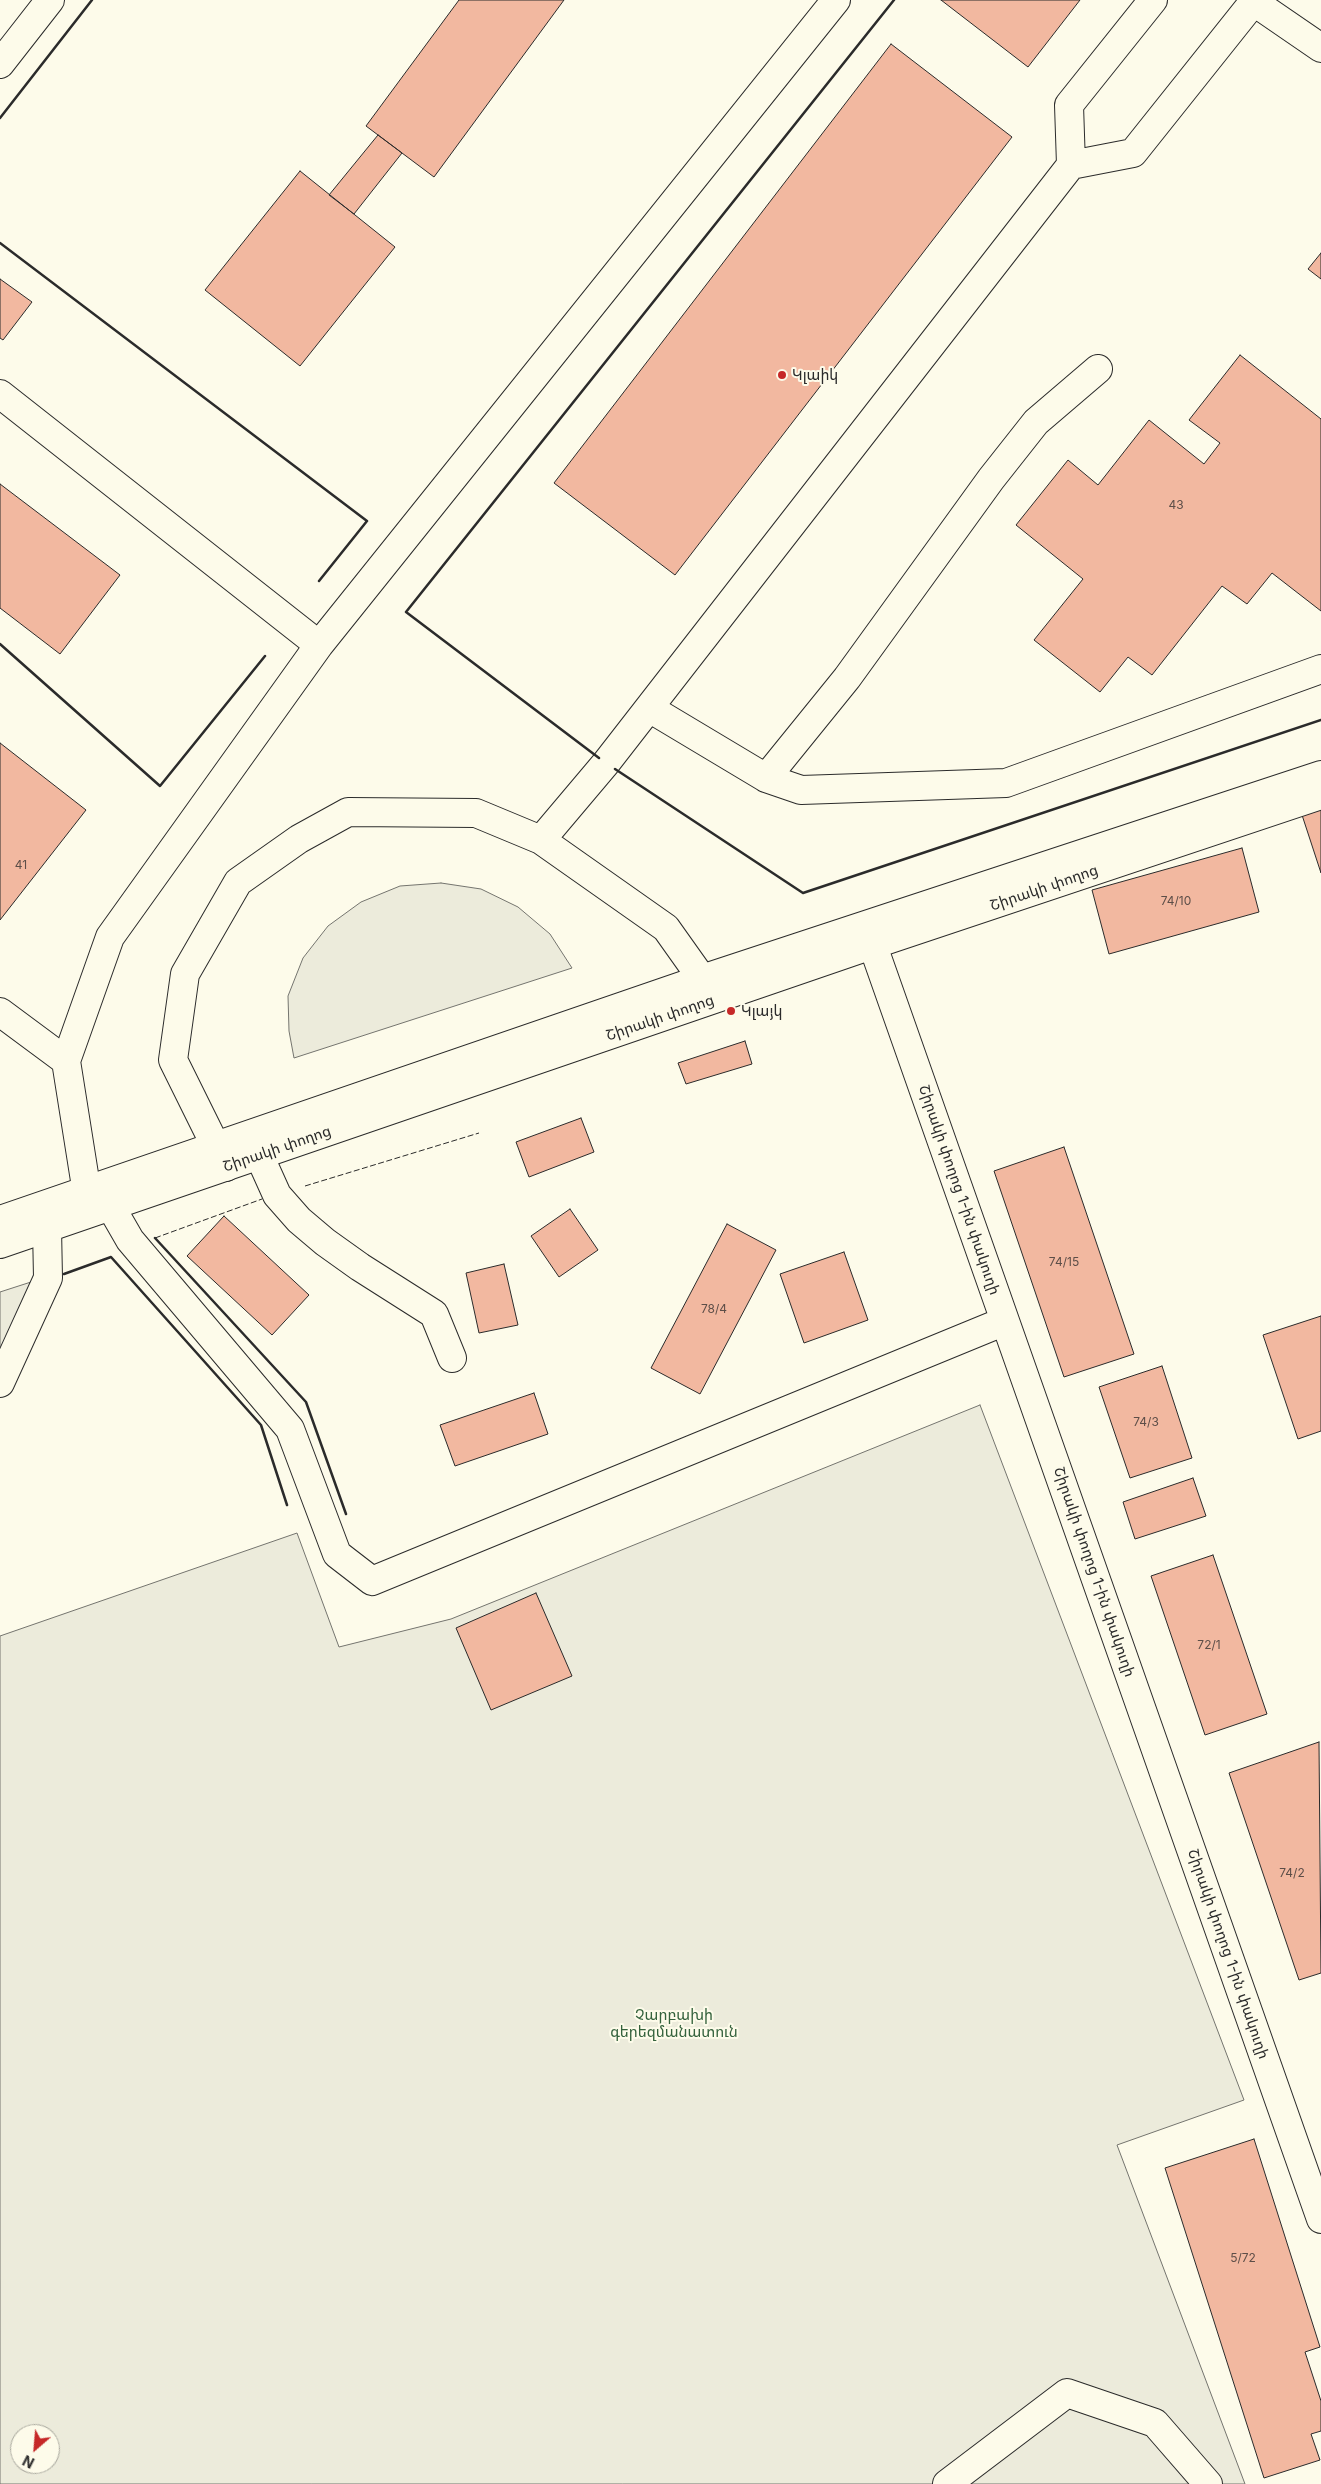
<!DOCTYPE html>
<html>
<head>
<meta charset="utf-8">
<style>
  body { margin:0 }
  #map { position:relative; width:1321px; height:2484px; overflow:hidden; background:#fdfbea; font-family:Inter,sans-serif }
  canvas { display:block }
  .north { position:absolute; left:10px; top:2424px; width:50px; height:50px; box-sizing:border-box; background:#fdfbea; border:1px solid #a9a89e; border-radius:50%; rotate:207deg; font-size:14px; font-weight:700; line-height:20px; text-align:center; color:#2b2b2b }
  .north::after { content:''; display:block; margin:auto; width:18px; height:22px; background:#c62828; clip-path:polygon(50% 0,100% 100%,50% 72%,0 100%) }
</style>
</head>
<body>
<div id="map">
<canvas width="1321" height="2484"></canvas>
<div class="north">N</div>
</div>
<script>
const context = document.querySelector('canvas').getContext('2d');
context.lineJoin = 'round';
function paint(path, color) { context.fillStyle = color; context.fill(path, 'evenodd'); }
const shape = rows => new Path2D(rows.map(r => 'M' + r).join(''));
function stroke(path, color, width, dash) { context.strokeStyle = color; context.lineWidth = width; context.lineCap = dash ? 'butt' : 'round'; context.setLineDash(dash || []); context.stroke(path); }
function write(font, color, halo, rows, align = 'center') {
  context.font = font + ' Inter,"Noto Sans Armenian",sans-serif'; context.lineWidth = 4; context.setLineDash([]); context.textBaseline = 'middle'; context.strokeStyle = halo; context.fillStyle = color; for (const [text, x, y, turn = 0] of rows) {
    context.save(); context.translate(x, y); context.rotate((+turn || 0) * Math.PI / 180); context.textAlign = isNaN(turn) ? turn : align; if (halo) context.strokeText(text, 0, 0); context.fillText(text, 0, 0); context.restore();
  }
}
const green = shape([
  [441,883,481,889,518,907,550,934,572,968,294,1058,289,1031,288,996,303,958,328,926,361,902,400,886,441,883],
  [31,1282,0,1368,0,1292,31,1282],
  [980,1405,1244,2100,1117,2145,1245,2484,0,2484,0,1636,297,1533,339,1647,451,1619,980,1405],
  [20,2434,50,2434,50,2464,20,2464,20,2434]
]);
const building = shape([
  [459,0,564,0,434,177,366,126,459,0],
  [941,0,1080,0,1028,67,941,0],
  [891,44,1012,137,675,575,554,483,891,44],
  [378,135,402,153,354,214,329,195,378,135],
  [300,171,395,247,300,366,205,290,300,171],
  [1321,253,1321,279,1308,269,1321,253],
  [0,279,32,302,3,340,0,338,0,279],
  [1240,355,1321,419,1321,611,1272,573,1247,604,1222,586,1152,675,1128,657,1100,692,1034,640,1083,579,1016,525,1068,460,1098,485,1149,420,1204,464,1220,443,1189,420,1240,355],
  [0,484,120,575,60,654,0,608,0,484],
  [0,743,86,810,0,920,0,743],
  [1321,809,1321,873,1302,815,1321,809],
  [1242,848,1259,912,1109,954,1092,890,1242,848],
  [745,1041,752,1064,686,1084,678,1063,745,1041],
  [581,1118,594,1152,529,1177,516,1142,581,1118],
  [1064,1147,1134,1354,1064,1377,994,1171,1064,1147],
  [570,1209,598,1250,559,1277,531,1236,570,1209],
  [224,1216,309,1295,272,1335,187,1256,224,1216],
  [727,1224,776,1250,700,1394,651,1368,727,1224],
  [844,1252,868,1320,804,1343,780,1274,844,1252],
  [504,1264,518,1325,479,1333,466,1273,504,1264],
  [1321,1316,1321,1431,1298,1439,1263,1335,1321,1316],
  [1162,1366,1192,1458,1130,1478,1099,1387,1162,1366],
  [534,1393,548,1434,455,1466,440,1425,534,1393],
  [1193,1478,1206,1516,1135,1539,1123,1502,1193,1478],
  [1213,1555,1267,1714,1205,1735,1151,1576,1213,1555],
  [536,1593,572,1676,491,1710,456,1628,536,1593],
  [1319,1742,1321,1973,1299,1980,1229,1773,1319,1742],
  [1254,2139,1320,2347,1305,2352,1321,2401,1321,2431,1311,2434,1320,2460,1264,2478,1165,2168,1254,2139]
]);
const minor = shape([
  [1254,2,1321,48],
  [0,64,50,0],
  [1071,165,1069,105,1153,0],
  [0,394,319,645],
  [649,708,766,778,801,790,1006,783,1321,669],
  [766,778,847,678,991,479,1036,422,1098,369],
  [541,840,606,763,1071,165,1133,153,1255,0],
  [866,926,1321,2219],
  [0,1012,66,1061],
  [259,1155,277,1195,299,1220,325,1242,360,1267,434,1314,452,1358],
  [226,1167,173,1060,185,974,238,882,299,839,348,812,476,813,541,840,666,928,715,997],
  [111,1207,130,1240,290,1429,337,1554,372,1581,1005,1321],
  [90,1212,66,1061,110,937,319,645,836,0],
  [0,1383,48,1278,47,1228,52,1205],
  [947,2484,1067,2393,1155,2423,1208,2484]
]);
const major = shape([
  [0,1220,702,979,1321,775],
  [0,1244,863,948,1321,795]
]);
const fence = shape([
  [305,1186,479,1133],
  [155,1238,262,1199]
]);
const wall = shape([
  [0,118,92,0],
  [0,243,367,521,319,581],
  [0,644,160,786,265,656],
  [599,758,406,612,894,0],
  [615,769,803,893,1321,720],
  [155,1238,306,1402,346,1514],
  [64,1274,111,1257,261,1425,287,1505]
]);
const markers = [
  [782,375,5,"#c62828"],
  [731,1011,5,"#c62828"]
];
const numberNames = [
  ["43",1176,505],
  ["41",21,865],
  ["74/10",1176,901],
  ["74/15",1064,1262],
  ["78/4",714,1309],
  ["74/3",1146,1422],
  ["72/1",1209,1645],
  ["74/2",1292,1873],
  ["5/72",1243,2258]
];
const poiNames = [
  ["Կլաիկ",792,375],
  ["Կլայկ",741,1011]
];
const streetNames = [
  ["Շիրակի փողոց",1044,888,-19],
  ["Շիրակի փողոց",660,1018,-19],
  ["Շիրակի փողոց",277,1149,-19],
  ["Շիրակի փողոց 1-ին փակուղի",959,1190,71],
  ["Շիրակի փողոց 1-ին փակուղի",1094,1572,71],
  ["Շիրակի փողոց 1-ին փակուղի",1228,1954,71]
];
const parkNames = [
  ["Չարբախի",674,2015],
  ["գերեզմանատուն",674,2032]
];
paint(green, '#ecebdb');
stroke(green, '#74746e', 1);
paint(building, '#f2b8a0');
stroke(building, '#2b2b2b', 1);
stroke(minor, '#2b2b2b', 30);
stroke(major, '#2b2b2b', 30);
stroke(minor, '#fdfbea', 28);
stroke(major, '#fdfbea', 28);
stroke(fence, '#2b2b2b', 1, [6, 2.5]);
stroke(wall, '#2b2b2b', 2.5);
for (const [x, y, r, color] of markers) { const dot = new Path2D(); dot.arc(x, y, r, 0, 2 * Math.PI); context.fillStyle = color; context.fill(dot); stroke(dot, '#fdfbea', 2); }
write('12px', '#5d4e48', null, numberNames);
write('15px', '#2b2b2b', '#fdfbea', poiNames, 'left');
write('15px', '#2b2b2b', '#fdfbea', streetNames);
write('15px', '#34623c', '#fdfbea', parkNames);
</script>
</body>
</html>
